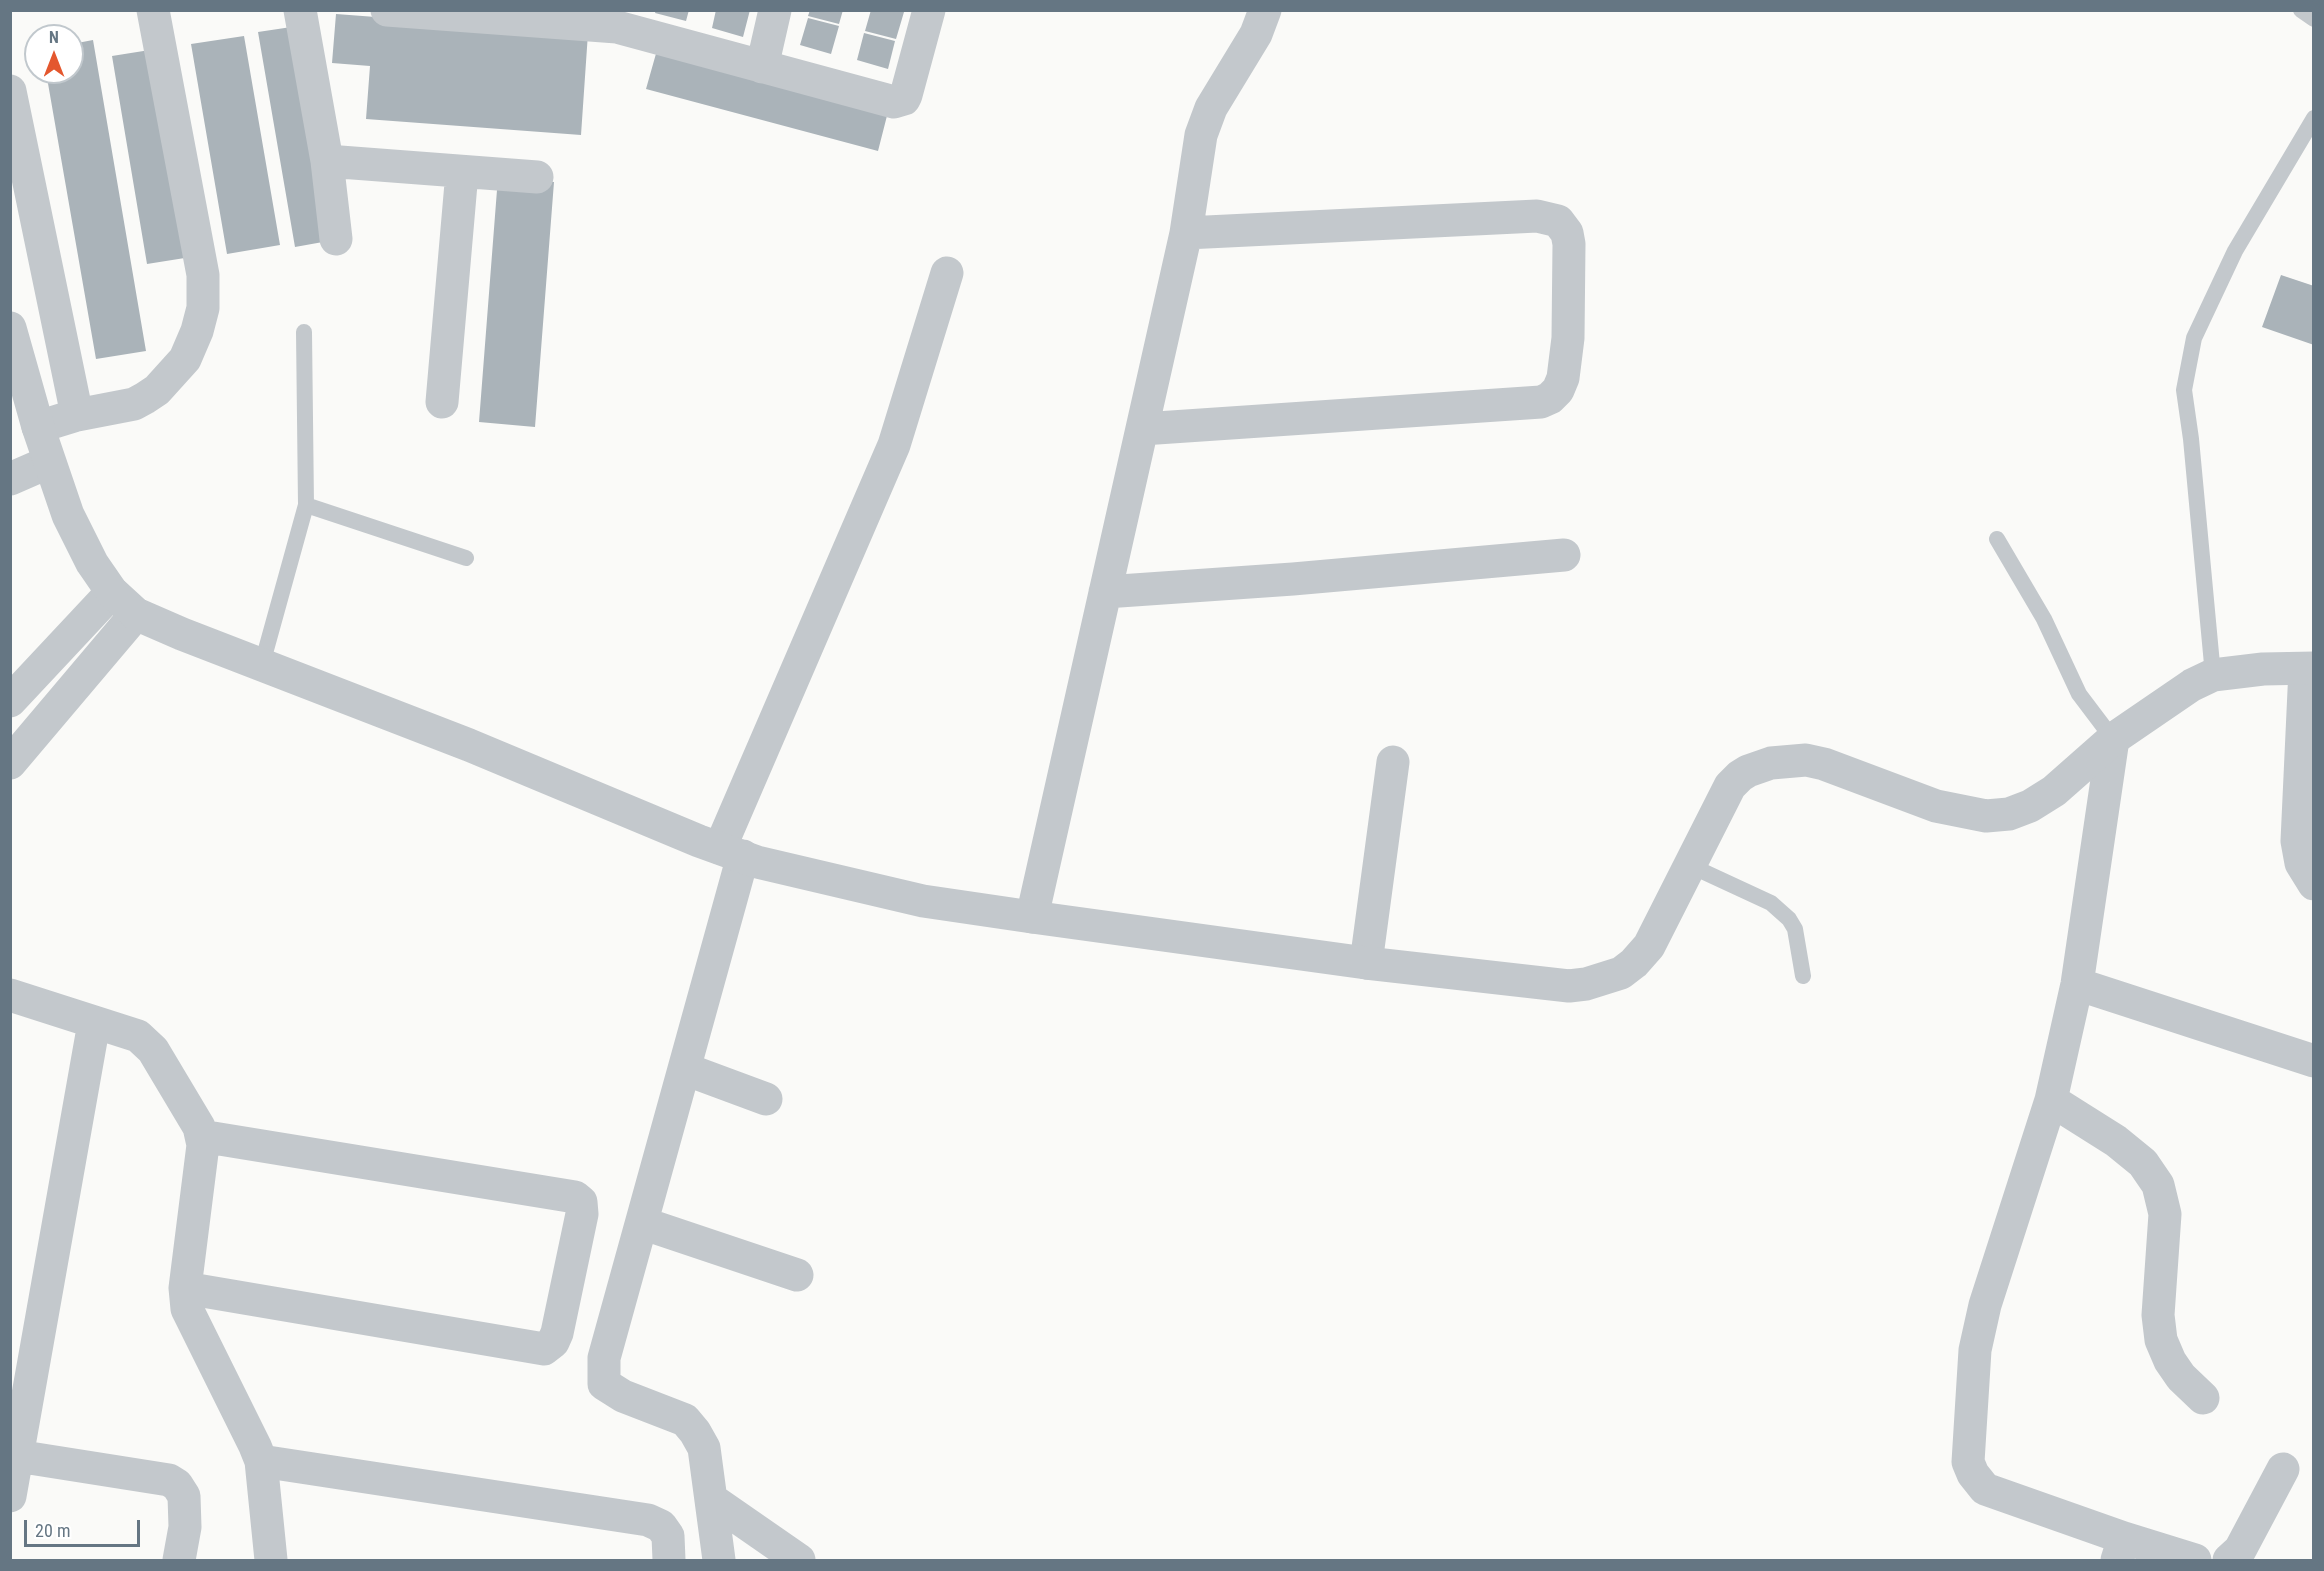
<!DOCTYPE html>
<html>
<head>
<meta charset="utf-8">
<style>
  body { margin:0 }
  #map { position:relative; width:2324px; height:1571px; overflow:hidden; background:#fafaf8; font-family:"Roboto Condensed",sans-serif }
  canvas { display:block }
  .frame { position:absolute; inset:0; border:12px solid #657683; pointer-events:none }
  .north { position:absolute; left:24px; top:24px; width:60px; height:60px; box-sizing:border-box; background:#fff; border:2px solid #c1c8cd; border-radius:50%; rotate:0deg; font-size:16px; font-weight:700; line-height:24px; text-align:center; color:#657683 }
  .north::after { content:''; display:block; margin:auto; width:21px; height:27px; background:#e4572e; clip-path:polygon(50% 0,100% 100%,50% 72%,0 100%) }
  .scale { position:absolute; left:24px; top:1520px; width:116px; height:27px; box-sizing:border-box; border:3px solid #657683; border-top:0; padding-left:8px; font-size:18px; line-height:21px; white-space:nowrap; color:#657683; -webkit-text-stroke:4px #fff; paint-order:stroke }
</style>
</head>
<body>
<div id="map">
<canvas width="2324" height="1571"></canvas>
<div class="frame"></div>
<div class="north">N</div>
<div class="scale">20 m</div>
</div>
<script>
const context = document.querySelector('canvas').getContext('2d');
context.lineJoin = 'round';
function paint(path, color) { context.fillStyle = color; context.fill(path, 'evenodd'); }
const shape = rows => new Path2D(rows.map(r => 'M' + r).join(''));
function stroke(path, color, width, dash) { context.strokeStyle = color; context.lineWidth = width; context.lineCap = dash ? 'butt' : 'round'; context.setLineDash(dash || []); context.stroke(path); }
const building = shape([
  [656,10,689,10,686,21,655,13],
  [716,10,750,10,743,37,712,28],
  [810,10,843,10,839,24,808,16],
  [871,10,904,12,896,39,865,31],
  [336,14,588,33,581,135,366,119,370,66,332,63],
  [808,18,839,26,831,54,800,45],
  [298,26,334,240,295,247,258,32],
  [864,33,895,41,888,69,857,60],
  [244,36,280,245,227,254,191,44],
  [93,40,146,351,96,359,46,72,72,72,72,44],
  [659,43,890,104,878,151,646,89],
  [156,49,191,257,147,264,112,56],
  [498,177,554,182,535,427,479,422],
  [2281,275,2314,286,2314,345,2262,327]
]);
const service = shape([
  [2301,10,2314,19],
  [306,505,466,558],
  [1997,539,2044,619,2079,694,2113,739],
  [262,664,306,505,304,332],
  [2213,675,2191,439,2184,390,2194,338,2235,251,2314,118],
  [1689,865,1771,903,1789,919,1795,929,1803,976]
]);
const minor = shape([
  [300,10,327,161,336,239],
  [387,10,617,27,894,102,904,99,906,95,929,10],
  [762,67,775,10],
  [10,91,77,415],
  [327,161,537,177],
  [442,402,462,172],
  [38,427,77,415,134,404,145,398,157,390,185,359,197,331,203,308,203,275,153,10],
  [1142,429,1541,402,1550,398,1558,390,1563,378,1568,338,1569,244,1567,233,1558,221,1537,216,1186,233],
  [10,479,49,462],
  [1105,592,1293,579,1564,555],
  [2305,669,2297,841,2301,863,2314,884],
  [10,701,112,592],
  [2113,739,2077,984,2051,1100,1985,1305,1975,1350,1968,1462,1973,1474,1985,1489,2124,1538,2117,1560],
  [10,763,136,614],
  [720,848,894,445,947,273],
  [1032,917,1186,233,1201,135,1211,108,1256,34,1265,10],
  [1366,963,1393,762],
  [2077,984,2314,1061],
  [10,995,138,1036,153,1050,199,1127,203,1145,185,1288,187,1309,255,1446,261,1461,271,1560],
  [685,1069,766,1099],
  [2051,1100,2116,1141,2143,1163,2158,1185,2165,1214,2158,1315,2161,1340,2170,1361,2181,1377,2203,1398],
  [642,1223,797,1275],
  [185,1288,544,1349,553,1342,557,1333,582,1214,581,1202,575,1197,201,1136],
  [17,1456,169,1480,177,1485,184,1496,185,1527,179,1560],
  [261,1461,648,1520,661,1526,668,1536,669,1560],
  [10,1496,94,1023],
  [711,1499,799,1560],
  [2124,1538,2195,1560],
  [719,1560,704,1448,695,1432,685,1420,623,1396,604,1384,604,1358,743,856],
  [2229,1560,2240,1550,2283,1469]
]);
const tertiary = shape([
  [10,328,38,427,68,515,92,563,112,592,136,614,182,634,469,745,699,841,757,862,923,901,1032,917,1366,963,1569,986,1586,984,1621,973,1634,963,1649,946,1730,786,1740,776,1748,771,1771,763,1806,760,1824,764,1936,806,1986,816,2009,814,2030,806,2054,791,2113,739,2192,685,2213,675,2263,669,2314,668]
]);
paint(building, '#aab3b9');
stroke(service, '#c3c8cc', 16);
stroke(minor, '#c3c8cc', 33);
stroke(tertiary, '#c3c8cc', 33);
</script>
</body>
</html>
